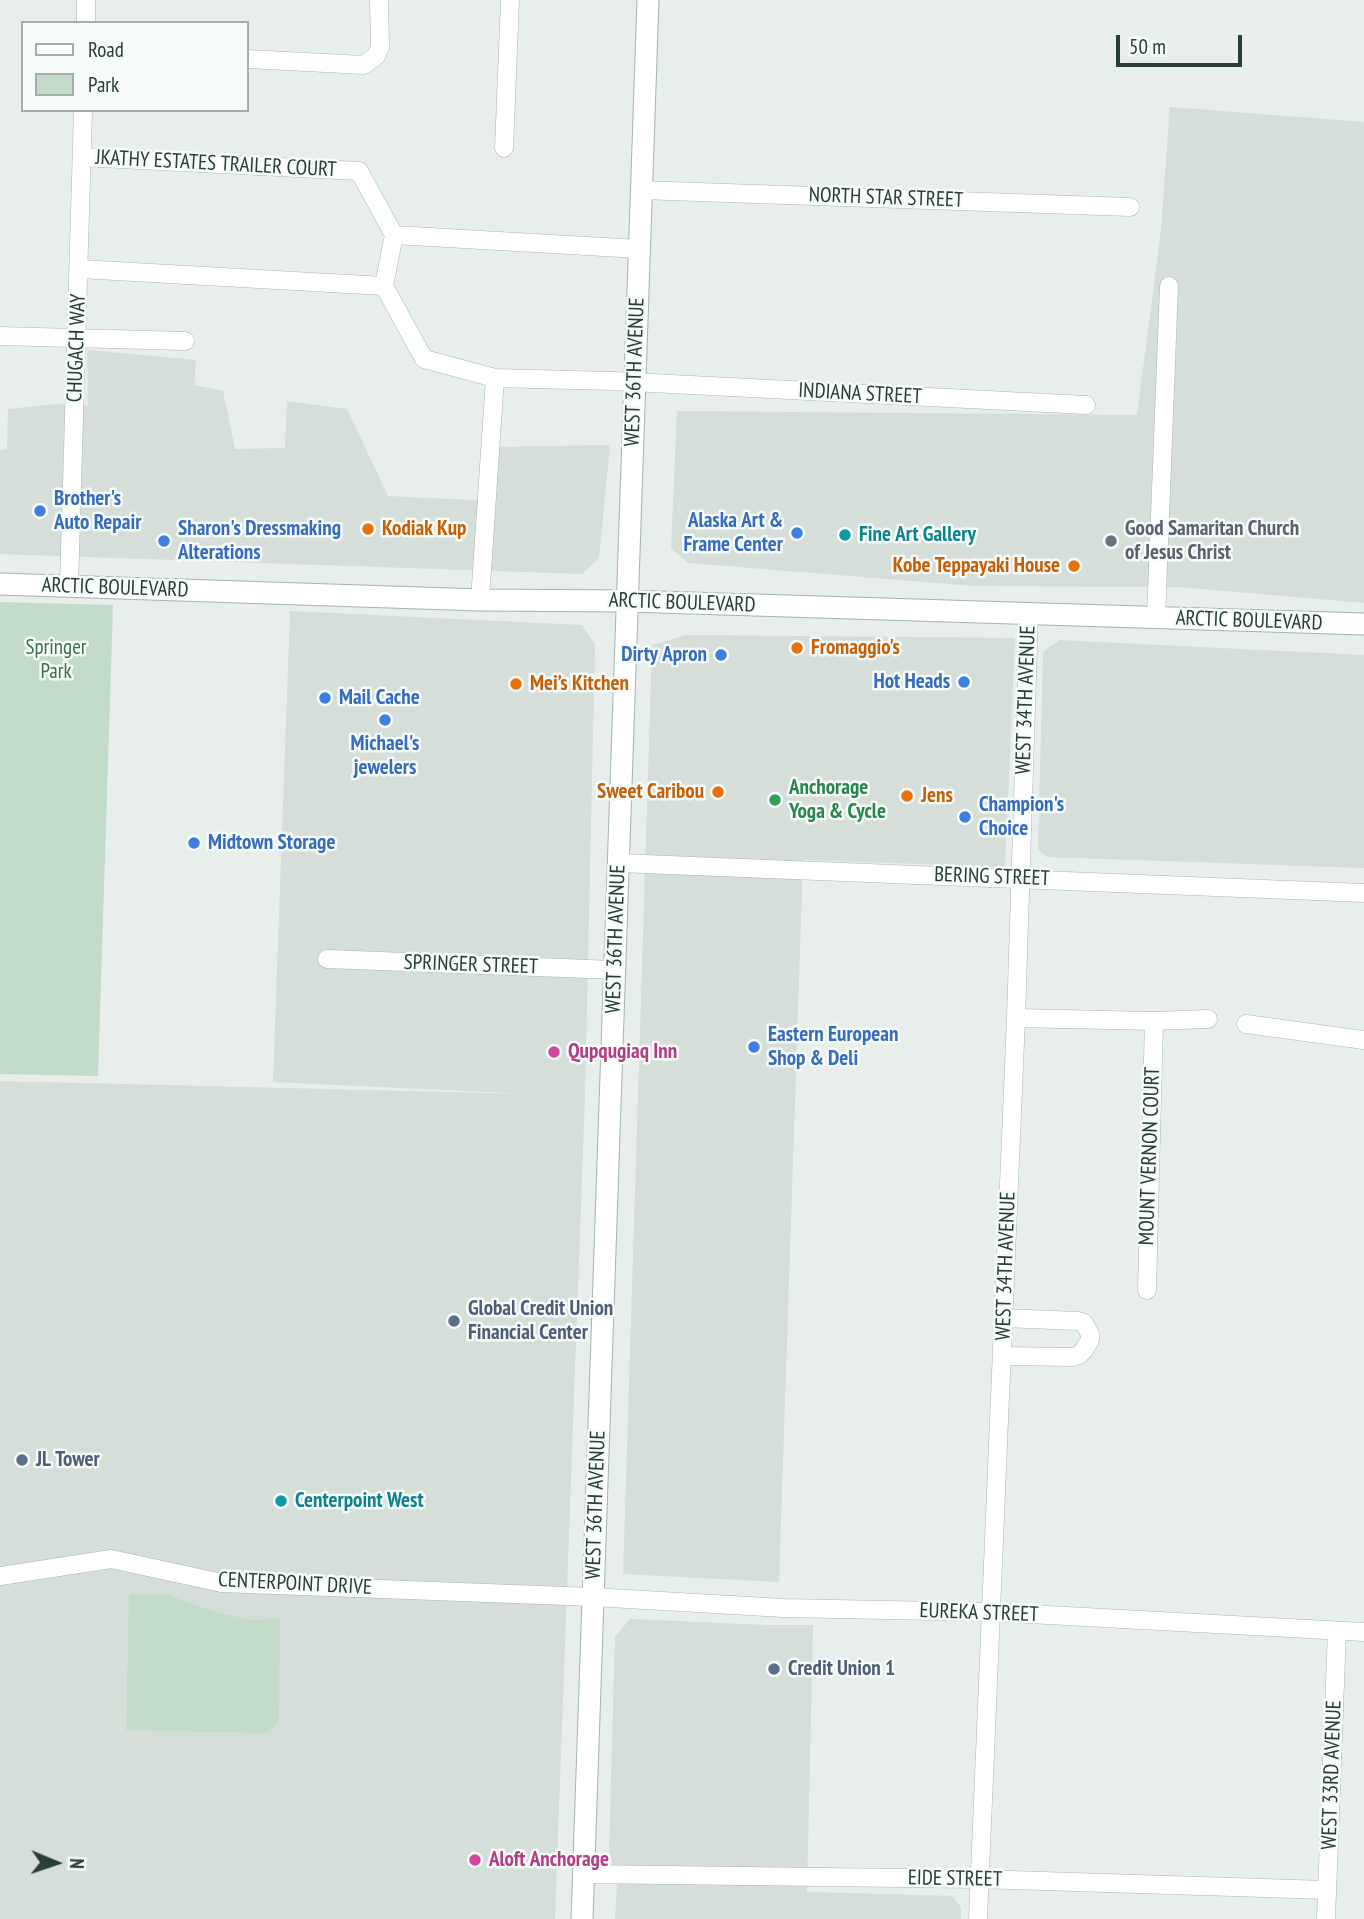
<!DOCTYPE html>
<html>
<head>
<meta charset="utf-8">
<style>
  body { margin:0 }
  #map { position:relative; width:1364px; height:1919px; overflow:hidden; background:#e7eeeb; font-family:"PT Sans Narrow",sans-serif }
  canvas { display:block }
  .legend { position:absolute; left:21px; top:21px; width:228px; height:91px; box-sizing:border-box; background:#f7fbf9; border:2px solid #a4afab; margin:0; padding:9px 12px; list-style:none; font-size:21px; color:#283e37 }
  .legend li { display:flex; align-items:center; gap:14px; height:35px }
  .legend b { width:35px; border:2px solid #a4afab }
  .north { position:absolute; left:21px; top:1828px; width:70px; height:70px; -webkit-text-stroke:5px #f7fbf9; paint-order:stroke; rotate:92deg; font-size:19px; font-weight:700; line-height:28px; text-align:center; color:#283e37 }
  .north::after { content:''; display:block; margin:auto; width:24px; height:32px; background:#283e37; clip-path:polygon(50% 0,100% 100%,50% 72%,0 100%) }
  .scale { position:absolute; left:1116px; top:35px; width:126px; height:32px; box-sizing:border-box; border:4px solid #283e37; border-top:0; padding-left:9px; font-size:21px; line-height:24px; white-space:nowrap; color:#283e37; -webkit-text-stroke:5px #f7fbf9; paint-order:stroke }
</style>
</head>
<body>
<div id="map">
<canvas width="1364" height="1919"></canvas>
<ul class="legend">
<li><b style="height:9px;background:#fff"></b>Road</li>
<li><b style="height:19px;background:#c3dcc9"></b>Park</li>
</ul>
<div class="north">N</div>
<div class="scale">50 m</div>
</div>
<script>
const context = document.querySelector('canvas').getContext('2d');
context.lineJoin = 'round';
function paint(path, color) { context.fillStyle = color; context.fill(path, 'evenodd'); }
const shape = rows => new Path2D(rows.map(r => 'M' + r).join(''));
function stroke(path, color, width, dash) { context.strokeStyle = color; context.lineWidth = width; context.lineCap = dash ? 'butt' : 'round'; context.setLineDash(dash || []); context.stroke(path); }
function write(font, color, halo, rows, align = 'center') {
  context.font = font + ' "PT Sans Narrow",sans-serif'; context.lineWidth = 5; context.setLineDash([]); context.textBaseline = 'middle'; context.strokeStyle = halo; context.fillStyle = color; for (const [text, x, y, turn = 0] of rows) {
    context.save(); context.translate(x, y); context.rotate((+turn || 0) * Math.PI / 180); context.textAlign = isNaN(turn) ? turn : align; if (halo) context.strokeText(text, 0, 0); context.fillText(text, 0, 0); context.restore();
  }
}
const built = shape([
  [1170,107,1364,122,1364,603,1179,587,974,586,689,563,671,549,677,411,1137,415,1161,230],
  [87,350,196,360,194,385,223,391,235,449,285,448,287,401,347,409,388,496,495,501,499,447,610,445,599,558,582,574,0,554,0,450,7,449,8,409,56,404,88,406],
  [290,611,582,625,595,644,585,1095,555,1919,0,1919,0,1081,530,1094,273,1082],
  [686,635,1015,638,1005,867,803,860,779,1582,623,1574,652,645],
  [1059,640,1364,655,1364,868,1047,857,1038,850,1043,652],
  [630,1619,766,1625,813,1625,807,1892,952,1896,961,1907,961,1919,615,1919,617,1883,609,1851,615,1637]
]);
const green = shape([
  [0,602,113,605,98,1076,0,1074],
  [164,1594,219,1613,253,1620,280,1618,279,1718,274,1727,264,1733,126,1730,129,1595]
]);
const minor = shape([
  [86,23,86,0],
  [247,59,364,65,376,56,380,47,379,0],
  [504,148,510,0],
  [82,157,359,171,394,235,639,249],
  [641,190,1130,207],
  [394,235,384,286,424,359,495,378,612,381,1086,405],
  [80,269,384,286],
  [0,336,185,341],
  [69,586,83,110],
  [480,600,495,378],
  [1156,618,1169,286],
  [619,863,1364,893],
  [327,959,615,970],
  [1016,1018,1154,1021,1208,1019],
  [1246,1024,1364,1040],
  [1147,1290,1154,1021],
  [1002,1356,1073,1357,1079,1355,1084,1350,1090,1340,1090,1334,1084,1323,1078,1321,1004,1318],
  [0,1576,111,1559,222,1583,593,1597,783,1608,992,1612,1364,1632],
  [584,1874,979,1879,1327,1890],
  [978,1919,1016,1018,1029,614],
  [1326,1919,1337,1631]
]);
const secondary = shape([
  [0,584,480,600,627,601,1364,624],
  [582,1919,648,0]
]);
const markers = [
  [40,511,7,"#3f7fe0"],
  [368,529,7,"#e8710a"],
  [797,533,7,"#3f7fe0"],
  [845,535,7,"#0f9aa8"],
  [164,541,7,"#3f7fe0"],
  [1111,541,7,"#6b7280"],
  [1074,566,7,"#e8710a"],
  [797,648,7,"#e8710a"],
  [721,655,7,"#3f7fe0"],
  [964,682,7,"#3f7fe0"],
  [516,684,7,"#e8710a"],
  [325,698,7,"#3f7fe0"],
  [385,720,7,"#3f7fe0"],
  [718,792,7,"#e8710a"],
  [907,796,7,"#e8710a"],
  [775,800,7,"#2e9e5b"],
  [965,817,7,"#3f7fe0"],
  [194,843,7,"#3f7fe0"],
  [754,1047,7,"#3f7fe0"],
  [554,1052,7,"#d1479c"],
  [454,1321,7,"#5c6f8a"],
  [22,1460,7,"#5c6f8a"],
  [281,1501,7,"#0f9aa8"],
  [774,1669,7,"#5c6f8a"],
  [475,1860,7,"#d1479c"]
];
const streetNames = [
  ["JKATHY ESTATES TRAILER COURT",216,164,3],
  ["NORTH STAR STREET",886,198,2],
  ["CHUGACH WAY",77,348,-88],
  ["WEST 36TH AVENUE",635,372,-88],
  ["INDIANA STREET",860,394,3],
  ["ARCTIC BOULEVARD",115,588,2],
  ["ARCTIC BOULEVARD",682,603,2],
  ["ARCTIC BOULEVARD",1249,621,2],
  ["WEST 34TH AVENUE",1026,700,-88],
  ["BERING STREET",992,877,2],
  ["WEST 36TH AVENUE",616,939,-88],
  ["SPRINGER STREET",471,965,2],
  ["MOUNT VERNON COURT",1150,1156,-88],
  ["WEST 34TH AVENUE",1006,1266,-88],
  ["WEST 36TH AVENUE",596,1505,-88],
  ["CENTERPOINT DRIVE",295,1584,3],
  ["EUREKA STREET",979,1613,2],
  ["WEST 33RD AVENUE",1332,1775,-88],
  ["EIDE STREET",955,1879,1]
];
const shopNames = [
  ["Brother's",54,499],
  ["Auto Repair",54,523],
  ["Alaska Art &",783,521,"right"],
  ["Frame Center",783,545,"right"],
  ["Sharon's Dressmaking",178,529],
  ["Alterations",178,553],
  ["Dirty Apron",707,655,"right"],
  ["Hot Heads",950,682,"right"],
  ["Mail Cache",339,698],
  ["Michael's",385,744,"center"],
  ["jewelers",385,768,"center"],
  ["Champion's",979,805],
  ["Choice",979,829],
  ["Midtown Storage",208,843],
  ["Eastern European",768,1035],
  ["Shop & Deli",768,1059]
];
const foodNames = [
  ["Kodiak Kup",382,529],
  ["Kobe Teppayaki House",1060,566,"right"],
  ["Fromaggio's",811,648],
  ["Mei’s Kitchen",530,684],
  ["Sweet Caribou",704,792,"right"],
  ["Jens",921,796]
];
const worshipNames = [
  ["Good Samaritan Church",1125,529],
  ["of Jesus Christ",1125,553]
];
const cultureNames = [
  ["Fine Art Gallery",859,535],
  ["Centerpoint West",295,1501]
];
const parkNames = [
  ["Springer",56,648],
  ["Park",56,672]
];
const leisureNames = [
  ["Anchorage",789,788],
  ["Yoga & Cycle",789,812]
];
const hotelNames = [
  ["Qupqugiaq Inn",568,1052],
  ["Aloft Anchorage",489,1860]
];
const serviceNames = [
  ["Global Credit Union",468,1309],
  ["Financial Center",468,1333],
  ["JL Tower",36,1460],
  ["Credit Union 1",788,1669]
];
paint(built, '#d5ded9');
paint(green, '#c3dcc9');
stroke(minor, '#aab6b1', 19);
stroke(secondary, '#a4b5ae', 23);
stroke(minor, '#fff', 18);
stroke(secondary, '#fff', 21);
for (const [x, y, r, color] of markers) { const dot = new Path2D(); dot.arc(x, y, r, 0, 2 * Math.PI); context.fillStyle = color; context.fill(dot); stroke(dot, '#f7fbf9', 2.5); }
write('21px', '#283e37', '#f7fbf9', streetNames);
write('bold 21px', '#366cbe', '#f7fbf9', shopNames, 'left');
write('bold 21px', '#c56008', '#f7fbf9', foodNames, 'left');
write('bold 21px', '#5b616d', '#f7fbf9', worshipNames, 'left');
write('bold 21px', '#0d838f', '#f7fbf9', cultureNames, 'left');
write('21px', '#36714a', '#f7fbf9', parkNames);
write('bold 21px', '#27864d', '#f7fbf9', leisureNames, 'left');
write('bold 21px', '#b23c85', '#f7fbf9', hotelNames, 'left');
write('bold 21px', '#4e5e75', '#f7fbf9', serviceNames, 'left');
</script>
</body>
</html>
